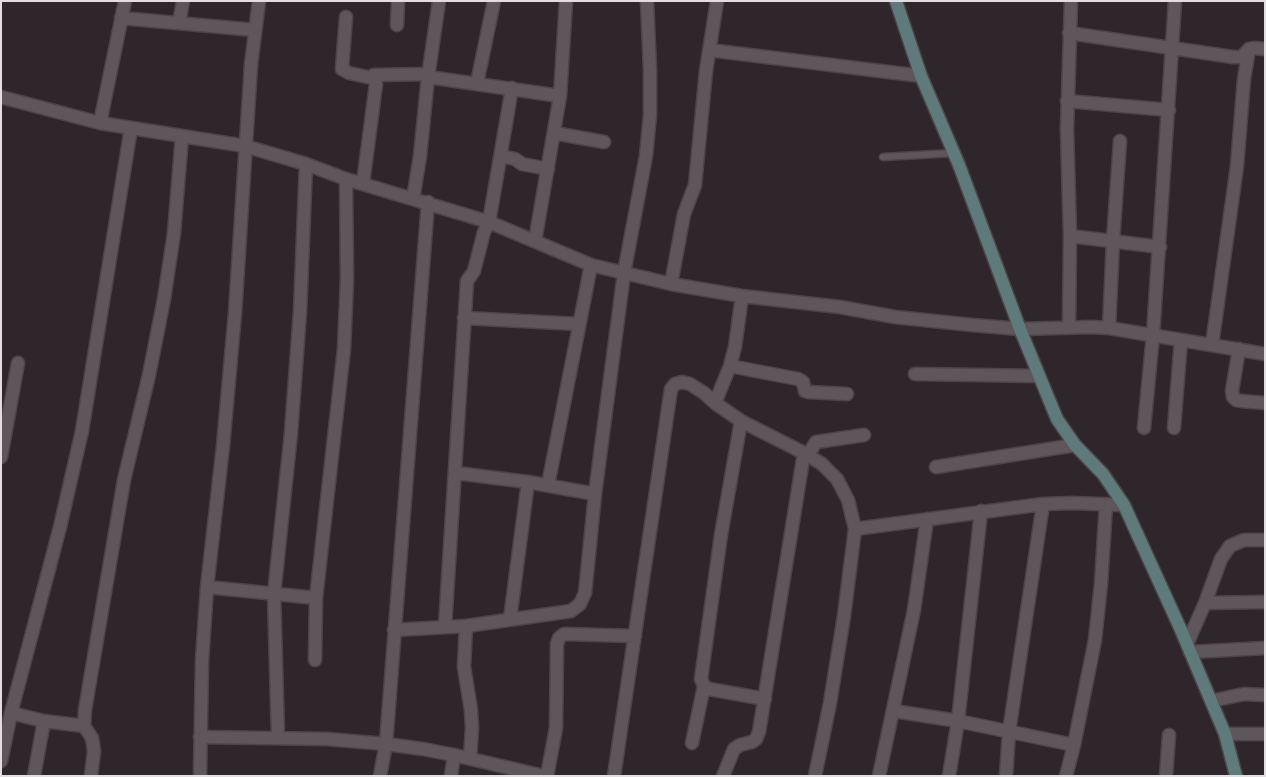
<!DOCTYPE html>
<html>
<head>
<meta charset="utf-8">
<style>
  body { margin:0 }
  #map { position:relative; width:1266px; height:777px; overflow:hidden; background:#2e262a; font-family:"PT Serif",serif }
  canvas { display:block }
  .frame { position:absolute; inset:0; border:2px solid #e2dde0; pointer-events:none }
</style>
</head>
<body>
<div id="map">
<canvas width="1266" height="777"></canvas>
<div class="frame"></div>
</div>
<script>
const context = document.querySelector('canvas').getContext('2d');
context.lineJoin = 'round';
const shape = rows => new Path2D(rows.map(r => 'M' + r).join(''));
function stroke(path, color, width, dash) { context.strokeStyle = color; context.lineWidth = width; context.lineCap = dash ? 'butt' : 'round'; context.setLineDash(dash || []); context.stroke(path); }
const lane = shape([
  [883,157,954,153]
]);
const street = shape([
  [346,17,342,69,349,73,372,78,375,80,376,84,363,183],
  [121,18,255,30],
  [179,23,183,1],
  [397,25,398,1],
  [1069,33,1233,57,1242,57,1249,49,1254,48,1265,49],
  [709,50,921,76],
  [374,75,428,74,428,77,560,96],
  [477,83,494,1],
  [1,97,100,123,245,146,306,164,346,179,489,222,591,265,671,284,742,296,840,307,895,317,972,325,1020,329,1092,327,1109,328,1265,354],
  [1067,101,1169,110],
  [100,123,125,1],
  [554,133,604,142],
  [501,156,515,159,522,164,548,169],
  [413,199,420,156,428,77,439,1],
  [1070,236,1160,247],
  [535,241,560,96,566,1],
  [671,284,684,214,695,185,706,71,717,1],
  [464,318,579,324],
  [1069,327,1070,236,1067,129,1071,1],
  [1109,328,1113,241,1120,141],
  [1212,345,1237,166,1244,79,1249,49],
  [1239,349,1232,391,1233,397,1236,400,1241,401,1265,403],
  [730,366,798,379,803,382,805,391,808,392,847,394],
  [915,374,1039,376],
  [715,403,730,366,735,347,742,296],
  [741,421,721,535,701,679,704,686,709,689,765,699],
  [1144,428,1153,335,1175,1],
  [1174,428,1181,340],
  [808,455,816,442,864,435],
  [1,457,18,363],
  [936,467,1075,445],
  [456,473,528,482,595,494],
  [548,485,591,265],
  [207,587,316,598],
  [1205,603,1265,602],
  [510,619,528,482],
  [445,626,467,281,474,271,484,232,489,222,512,88],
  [466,626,464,667,471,710,472,728,470,758],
  [394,630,466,626,571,611,580,604,585,593,595,494,624,273,646,156,650,115,650,70,647,1],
  [1187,644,1205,603,1221,559,1230,546,1244,540,1265,540],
  [1190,652,1265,648],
  [315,660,316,598,344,349,347,279,346,179],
  [1211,701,1244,694,1265,695],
  [894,711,958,721,1074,745],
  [11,713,44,721,84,726],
  [1225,734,1265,734],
  [200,737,327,739,386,744,423,749,454,755,544,776],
  [278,737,274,594,291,433,300,312,306,164],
  [692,743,704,686],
  [1,761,11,713,60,527,82,431,131,128],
  [34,776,44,721],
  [91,776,94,751,92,738,84,726,85,710,124,480,149,375,164,299,174,233,182,136],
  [200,776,202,661,207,587,223,446,235,313,251,65,259,1],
  [380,776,386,744,428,202],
  [451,776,454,755],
  [547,776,556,728,557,644,559,638,564,634,635,636],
  [614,776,671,389,675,384,682,382,690,384,704,393,715,403,741,421,804,453,822,464,837,479,848,500,855,529,1043,504,1073,503,1124,505],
  [723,776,734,749,740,745,752,742,756,739,759,732,804,453],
  [815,776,830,703,844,616,855,529],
  [879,776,914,610,927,519],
  [949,776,958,721,981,511],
  [1006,776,1009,732,1043,504],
  [1066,776,1074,745,1095,640,1101,584,1106,504],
  [1166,776,1169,735]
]);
const secondary = shape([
  [896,1,921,76,959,165,1020,329,1057,419,1075,445,1103,474,1124,505,1181,630,1225,734,1236,776]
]);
stroke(lane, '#4b4548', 9);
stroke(street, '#4b4548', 15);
stroke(secondary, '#4b4548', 15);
stroke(lane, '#5f565b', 6);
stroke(street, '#5f565b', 12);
stroke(secondary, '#5e7a7b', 12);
</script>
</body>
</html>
